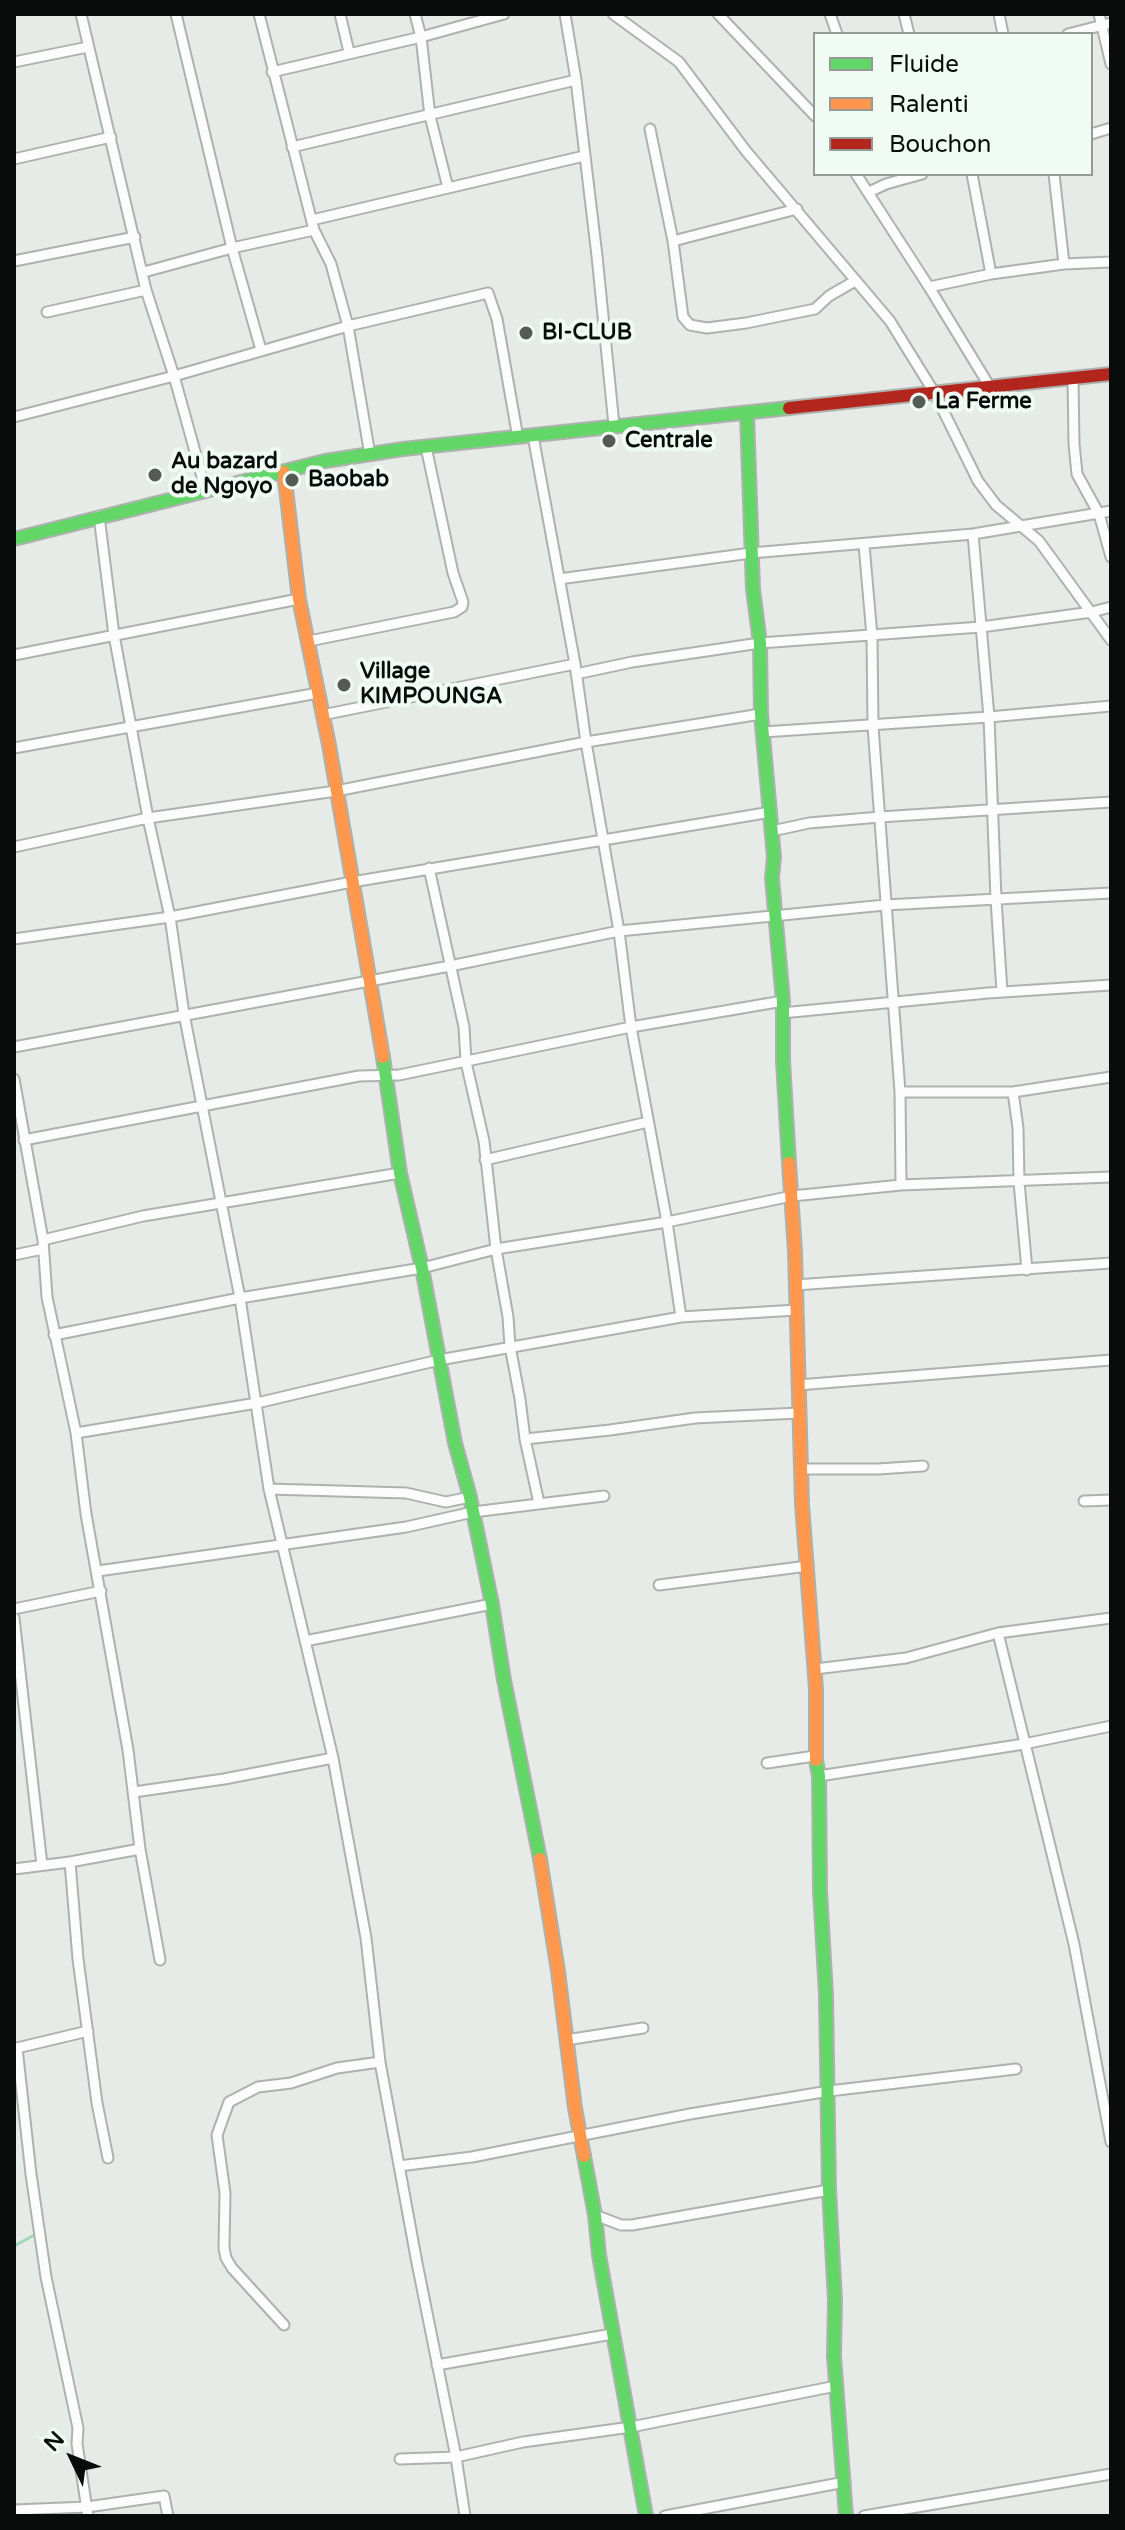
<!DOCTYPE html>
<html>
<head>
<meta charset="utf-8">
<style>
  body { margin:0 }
  #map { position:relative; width:1125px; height:2530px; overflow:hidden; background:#e6ebe7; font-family:"Varela Round",sans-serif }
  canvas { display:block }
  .frame { position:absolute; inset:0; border:16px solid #090c0a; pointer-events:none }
  .legend { position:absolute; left:813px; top:32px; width:280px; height:144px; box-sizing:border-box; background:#f0fbf3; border:2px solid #949b96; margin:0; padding:10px 14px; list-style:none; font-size:24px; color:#090c0a }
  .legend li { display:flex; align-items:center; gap:16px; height:40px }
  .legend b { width:40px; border:2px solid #949b96 }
  .north { position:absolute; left:32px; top:2418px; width:80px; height:80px; -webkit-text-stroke:6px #f0fbf3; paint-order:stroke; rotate:313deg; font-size:22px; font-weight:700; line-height:32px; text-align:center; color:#090c0a }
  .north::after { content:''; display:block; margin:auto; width:28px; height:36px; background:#090c0a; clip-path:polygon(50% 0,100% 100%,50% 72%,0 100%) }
</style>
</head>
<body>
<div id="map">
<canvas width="1125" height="2530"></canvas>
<div class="frame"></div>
<ul class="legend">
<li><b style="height:10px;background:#63d668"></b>Fluide</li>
<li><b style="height:10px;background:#ff974d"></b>Ralenti</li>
<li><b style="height:10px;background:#b3261e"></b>Bouchon</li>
</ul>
<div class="north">N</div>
</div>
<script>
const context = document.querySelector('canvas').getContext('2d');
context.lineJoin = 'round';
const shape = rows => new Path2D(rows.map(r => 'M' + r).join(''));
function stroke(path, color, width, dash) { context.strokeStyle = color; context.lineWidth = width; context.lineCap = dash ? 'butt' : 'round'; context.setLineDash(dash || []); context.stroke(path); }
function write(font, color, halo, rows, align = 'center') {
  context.font = font + ' "Varela Round",sans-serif'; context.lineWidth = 8; context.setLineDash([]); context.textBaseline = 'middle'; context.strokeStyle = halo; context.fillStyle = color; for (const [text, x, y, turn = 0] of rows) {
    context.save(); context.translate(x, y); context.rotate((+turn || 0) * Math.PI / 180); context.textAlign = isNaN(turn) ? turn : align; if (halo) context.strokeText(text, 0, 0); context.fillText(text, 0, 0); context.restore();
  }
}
const stream = shape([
  [14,2246,36,2234]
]);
const street = shape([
  [81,14,146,290,174,376,206,491],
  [176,14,232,248,261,350],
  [259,14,314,230,331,264,348,326,370,455],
  [340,14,349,52],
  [415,14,421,37,430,116,448,188],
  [565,14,576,80,597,256,614,425],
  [613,14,679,62,746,151,890,321,934,392,978,481,996,505,1039,541,1111,640],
  [718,14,815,116],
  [830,14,837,34],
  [904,14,909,34],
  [999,14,1003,34],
  [1099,14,1111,64],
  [1068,34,1111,23],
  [14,62,88,47],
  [272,72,421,37,504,14],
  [650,129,673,241,683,317,690,325,707,328,746,323,815,309,829,296,855,281],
  [1091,134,1111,128],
  [292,147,576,80],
  [14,159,111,137],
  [856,174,929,287,990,387],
  [972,174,991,274],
  [1054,174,1064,264],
  [869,192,886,184,922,174],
  [312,220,584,156],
  [673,241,797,209],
  [14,261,135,237],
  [144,272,232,248,314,230],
  [929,287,991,274,1064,264,1111,262],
  [47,312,146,290],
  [1073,378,1074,444,1077,474,1099,514,1111,557],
  [14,417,174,376,348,326,488,293,497,319,518,438],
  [533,436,575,664,586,742,619,931,631,1027,667,1222,681,1317],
  [99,516,114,635,148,818,170,917,184,1014,240,1298,269,1489,333,1758,366,1938,380,2062,417,2263,456,2457,465,2516],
  [973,534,989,717,996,899,1002,992],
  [864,545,872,636,873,726,900,1092,901,1185],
  [559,579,751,553,973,534,1111,511],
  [309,641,454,612,462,607,463,602,453,573,426,447],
  [14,655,299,599],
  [576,674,632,662,760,643,981,627,1092,612,1111,607],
  [322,715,575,664],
  [763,732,989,717,1111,706],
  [14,748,318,693],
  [772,831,809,823,880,817,1111,802],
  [14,847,148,818,336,791,586,742,761,714],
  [429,868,464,1027,466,1062,484,1141,496,1249,508,1317,510,1346,520,1399,525,1439,539,1503],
  [14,939,170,917,352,882,771,812],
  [782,1013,988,993,1111,985],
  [14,1047,450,966,619,931,885,905,1111,893],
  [14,1079,43,1240,47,1297,76,1433,86,1514,128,1750,140,1849,160,1960],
  [900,1092,1013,1092,1111,1077],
  [1013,1092,1018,1128,1019,1182,1027,1270],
  [24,1140,359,1076,399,1075,631,1027,783,1001],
  [485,1160,648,1122],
  [43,1240,143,1216,400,1173],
  [14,1255,43,1249],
  [795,1285,1111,1263],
  [54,1335,240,1298,422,1268,496,1249,667,1222,792,1196,901,1185,1111,1177],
  [798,1385,1111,1360],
  [76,1433,257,1403,439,1360,681,1317,797,1310],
  [525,1439,610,1430,695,1418,799,1413],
  [802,1469,878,1469,923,1466],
  [269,1489,406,1493,446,1502,470,1497],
  [1084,1501,1111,1500],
  [98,1571,406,1527,473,1512,604,1496],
  [659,1585,808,1566],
  [14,1609,101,1591],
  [14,1618,42,1865],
  [998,1633,1074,1944,1111,2142],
  [305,1641,492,1604],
  [815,1669,906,1658,998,1633,1111,1618],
  [767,1763,815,1756],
  [819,1776,1024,1744,1111,1726],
  [134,1792,224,1779,333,1758],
  [70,1862,78,1959,97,2103,108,2158],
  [14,1869,70,1862,140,1849],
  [566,2040,643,2028],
  [399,2166,472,2157,690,2114,829,2091,1016,2069],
  [595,2215,621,2225,632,2225,829,2190],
  [284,2325,232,2268,226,2258,224,2248,225,2193,217,2135,229,2102,258,2087,291,2083,337,2068,380,2062],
  [437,2365,612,2334],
  [400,2459,456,2457,523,2442,631,2427,836,2386],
  [14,2510,87,2507,164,2496,168,2516],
  [88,2516,77,2444,78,2428,46,2277,31,2174,17,2048,88,2031],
  [665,2516,845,2482],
  [864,2516,1111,2474]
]);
const fast = shape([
  [747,414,753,589,760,643,761,714,774,857,772,878,783,1001,783,1061,789,1163],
  [14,539,325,461,403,449,789,408],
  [383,1057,400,1173,422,1268,455,1443,470,1497,492,1604,504,1680,540,1859],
  [816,1760,819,1776,820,1891,826,1995,829,2190,835,2300,834,2356,846,2516],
  [584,2156,595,2215,599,2255,646,2516]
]);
const slow = shape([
  [284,472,299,599,329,745,383,1057],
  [789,1163,795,1252,802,1504,816,1689,816,1760],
  [540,1859,558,1971,575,2108,584,2156]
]);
const jam = shape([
  [789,408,1111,374]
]);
const markers = [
  [526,333,8,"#565a57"],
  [919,402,8,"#565a57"],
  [609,441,8,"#565a57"],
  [155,475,8,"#565a57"],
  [292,480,8,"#565a57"],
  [344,685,8,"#565a57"]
];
const poiNames = [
  ["BI-CLUB",542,333],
  ["La Ferme",935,402],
  ["Centrale",625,441],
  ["Au bazard",171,462],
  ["de Ngoyo",171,487],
  ["Baobab",308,480],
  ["Village",360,672],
  ["KIMPOUNGA",360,697]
];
stroke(stream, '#a2d7b5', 3);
stroke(street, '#adb2ae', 13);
stroke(fast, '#adb2ae', 16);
stroke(slow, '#adb2ae', 16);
stroke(jam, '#adb2ae', 16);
stroke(street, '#fbfcfb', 9);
stroke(fast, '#63d668', 12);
stroke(slow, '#ff974d', 12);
stroke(jam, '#b3261e', 12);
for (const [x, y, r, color] of markers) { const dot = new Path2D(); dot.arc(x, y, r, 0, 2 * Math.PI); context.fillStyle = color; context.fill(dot); stroke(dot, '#f0fbf3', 3); }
write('bold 22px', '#090c0a', '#f0fbf3', poiNames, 'left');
</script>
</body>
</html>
